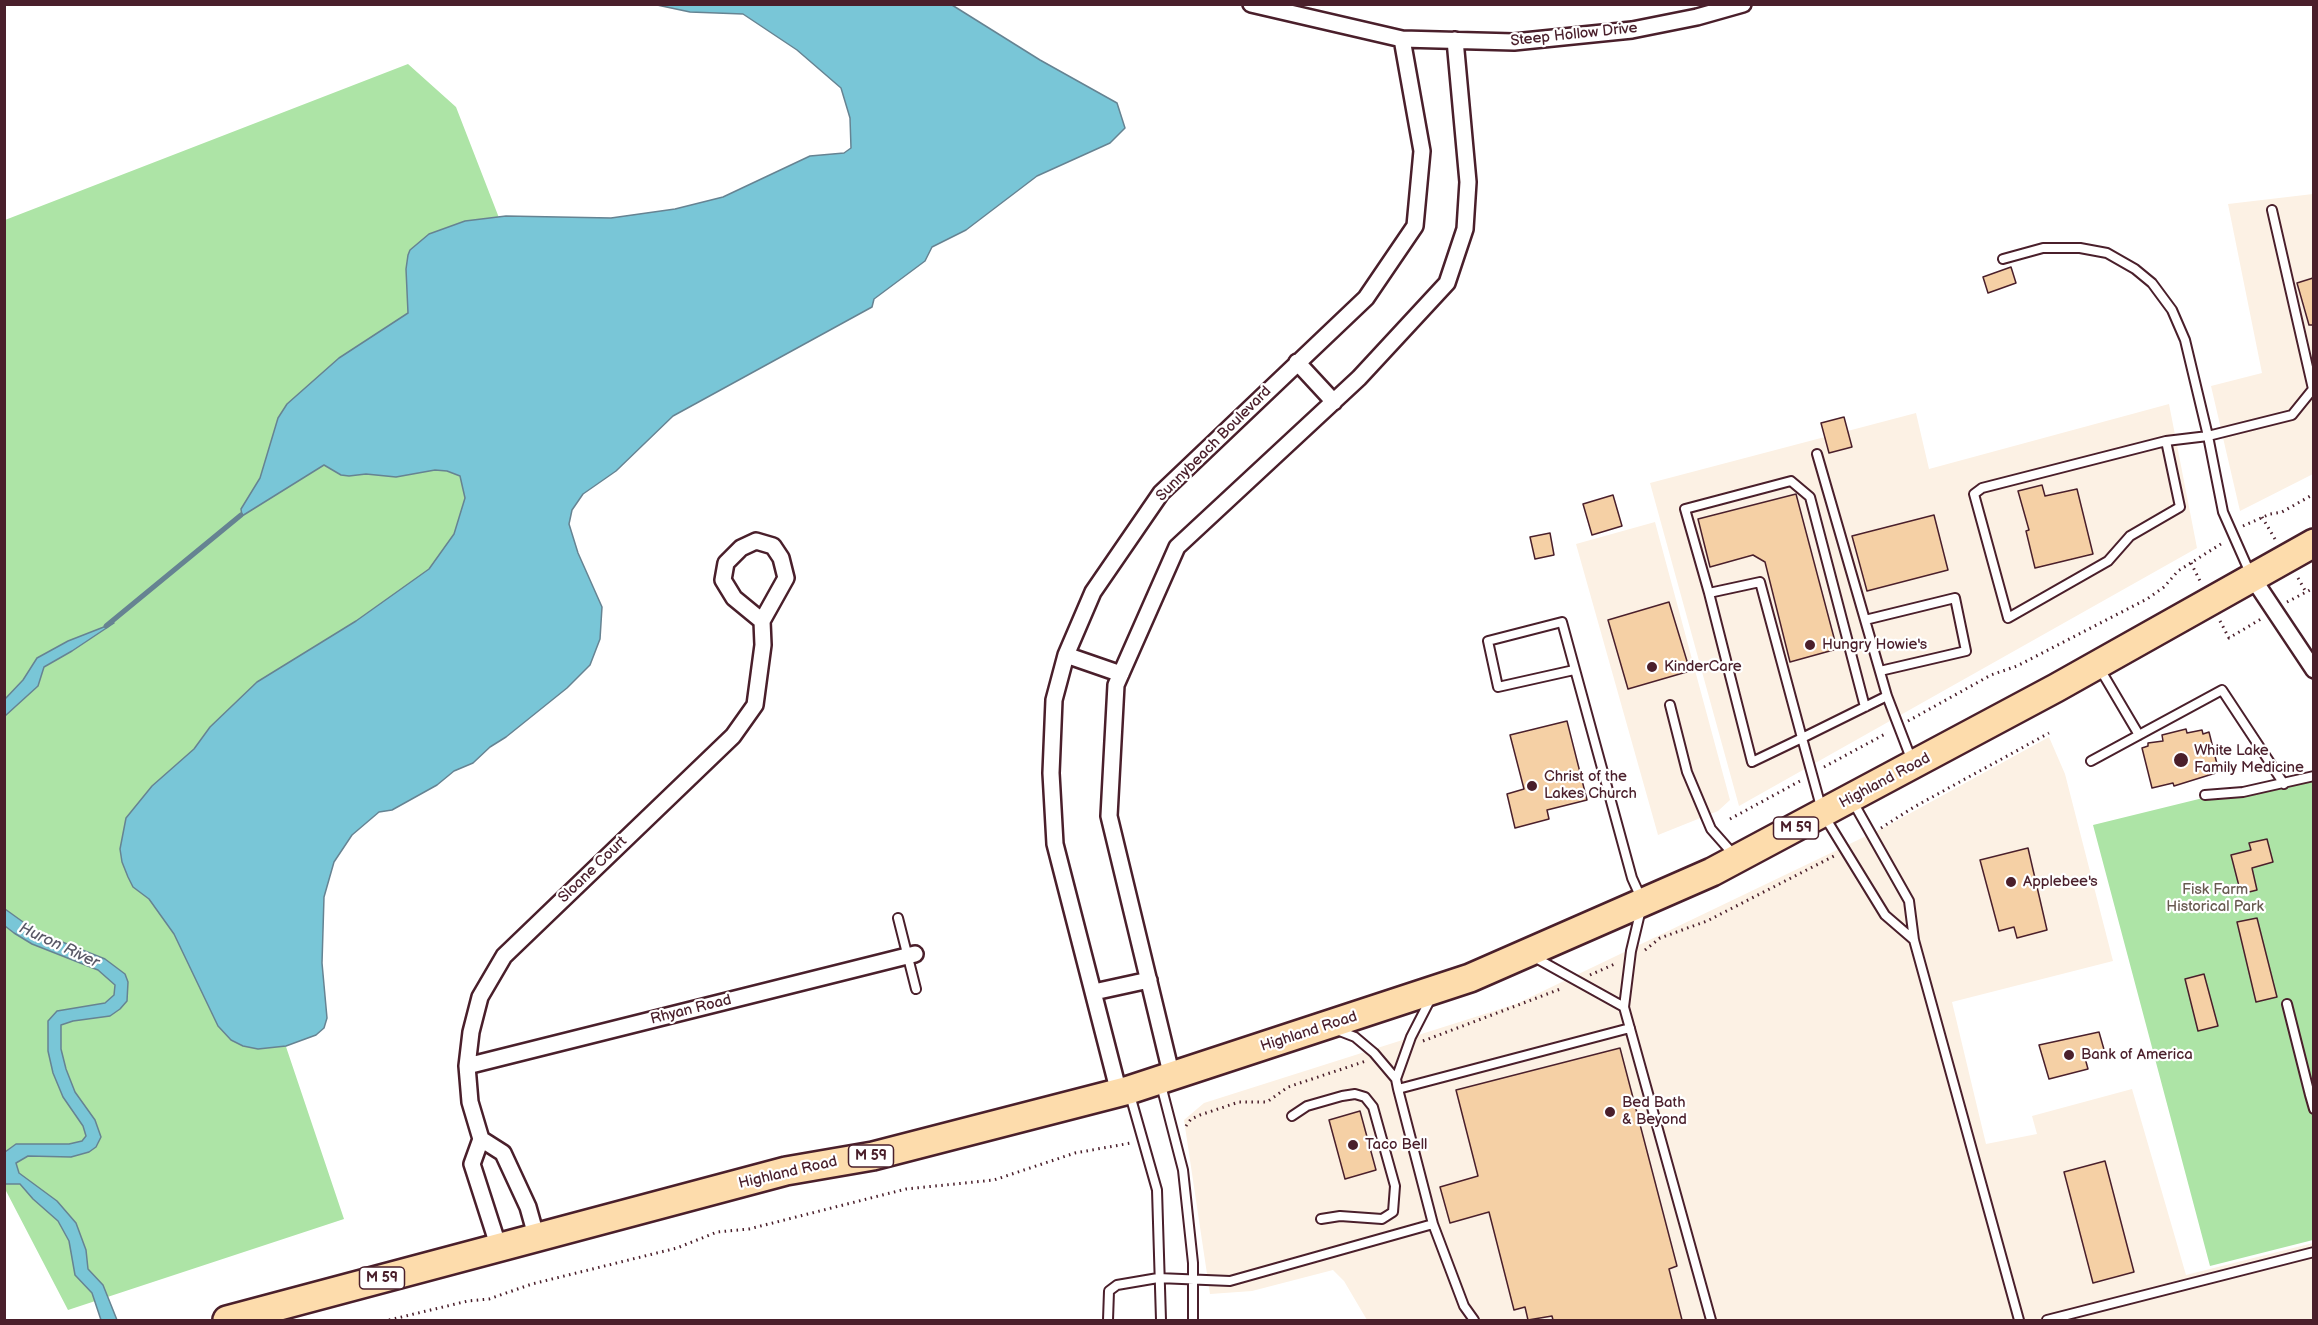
<!DOCTYPE html>
<html>
<head>
<meta charset="utf-8">
<style>
  body { margin:0 }
  #map { position:relative; width:2318px; height:1325px; overflow:hidden; background:#fff; font-family:"Balsamiq Sans",sans-serif }
  canvas { display:block }
  .frame { position:absolute; inset:0; border:6px solid #4a1f2b; pointer-events:none }
</style>
</head>
<body>
<div id="map">
<canvas width="2318" height="1325"></canvas>
<div class="frame"></div>
</div>
<script>
const context = document.querySelector('canvas').getContext('2d');
context.lineJoin = 'round';
function paint(path, color) { context.fillStyle = color; context.fill(path, 'evenodd'); }
const shape = rows => new Path2D(rows.map(r => 'M' + r).join(''));
function stroke(path, color, width, dash) { context.strokeStyle = color; context.lineWidth = width; context.lineCap = dash ? 'butt' : 'round'; context.setLineDash(dash || []); context.stroke(path); }
function write(font, color, halo, rows, align = 'center') {
  context.font = font + ' "Balsamiq Sans",sans-serif'; context.lineWidth = 4.5; context.setLineDash([]); context.textBaseline = 'middle'; context.strokeStyle = halo; context.fillStyle = color; for (const [text, x, y, turn = 0] of rows) {
    context.save(); context.translate(x, y); context.rotate((+turn || 0) * Math.PI / 180); context.textAlign = isNaN(turn) ? turn : align; if (halo) context.strokeText(text, 0, 0); context.fillText(text, 0, 0); context.restore();
  }
}
const built = shape([
  [2313,194,2313,474,2240,511,2211,386,2262,373,2228,204],
  [2169,404,2197,548,1739,806,1650,483,1916,413,1929,469],
  [1655,522,1730,800,1718,811,1658,835,1576,544],
  [2049,737,2065,774,2113,961,1952,1002,1986,1144,2037,1134,2032,1116,2132,1089,2186,1275,2313,1243,2313,1320,1367,1320,1344,1281,1333,1270,1252,1291,1210,1294,1184,1120,1204,1103,1516,1004,1887,826]
]);
const green = shape([
  [408,64,456,107,508,241,477,570,180,802,277,1020,344,1219,68,1310,5,1189,5,220],
  [2313,771,2313,1240,2210,1266,2093,825]
]);
const water = shape([
  [657,5,952,5,1040,60,1117,103,1125,128,1110,143,1037,176,966,230,932,247,925,261,874,299,872,307,673,416,616,471,583,494,572,510,569,524,578,553,602,607,600,639,590,665,567,688,506,737,490,747,473,763,454,771,437,785,392,810,379,812,352,835,334,862,324,897,322,963,327,1018,324,1028,316,1035,286,1046,258,1049,243,1046,231,1040,218,1026,174,934,149,899,133,887,128,877,122,862,120,849,126,818,152,786,194,749,210,727,257,682,356,621,429,569,454,534,465,498,460,476,447,471,435,470,396,477,366,474,349,476,341,475,324,465,242,516,241,509,260,478,278,418,287,404,339,358,408,313,406,269,408,255,410,250,429,234,465,221,506,216,611,218,675,209,723,197,810,156,844,153,851,148,850,118,841,88,797,50,743,14,690,12,657,5],
  [114,623,72,651,44,667,38,686,5,716,5,699,23,680,37,658,68,641,114,623],
  [5,909,37,932,105,959,125,974,128,982,127,1001,120,1009,110,1016,73,1021,61,1025,61,1049,66,1069,75,1092,95,1120,101,1137,96,1147,89,1152,71,1157,28,1156,16,1163,19,1173,57,1201,76,1223,86,1250,88,1269,103,1285,117,1320,101,1320,92,1293,75,1275,69,1241,58,1221,33,1199,20,1184,4,1184,5,1152,16,1144,69,1144,82,1141,86,1136,83,1126,63,1097,53,1073,48,1051,48,1021,57,1011,105,1003,114,995,115,985,98,970,32,944,14,933,5,926,5,909]
]);
const stream = shape([
  [106,626,241,515]
]);
const building = shape([
  [2011,267,2016,283,1988,293,1983,277,2011,267],
  [2313,278,2313,325,2309,325,2297,283,2313,278],
  [1844,417,1852,447,1829,453,1821,423,1844,417],
  [2042,485,2045,496,2077,489,2093,554,2035,568,2026,531,2029,530,2018,491,2042,485],
  [1796,494,1837,649,1790,662,1765,562,1753,555,1710,567,1698,519,1796,494],
  [1613,495,1622,526,1592,535,1583,504,1613,495],
  [1934,515,1948,570,1867,591,1852,536,1934,515],
  [1550,533,1554,555,1535,559,1530,537,1550,533],
  [1669,602,1690,671,1628,689,1608,620,1669,602],
  [1567,721,1587,800,1547,810,1549,819,1515,828,1507,794,1524,789,1510,735,1567,721],
  [2186,729,2187,733,2202,730,2203,734,2209,732,2219,772,2174,786,2173,783,2152,788,2142,748,2148,746,2148,743,2163,741,2162,735,2186,729],
  [2267,839,2273,862,2252,868,2257,890,2241,894,2231,855,2251,850,2249,843,2267,839],
  [2028,848,2047,930,2017,938,2014,927,1999,931,1980,860,2028,848],
  [2257,918,2277,997,2256,1002,2237,922,2257,918],
  [2204,974,2218,1026,2198,1031,2185,979,2204,974],
  [2099,1032,2105,1053,2085,1058,2088,1069,2049,1079,2039,1045,2099,1032],
  [1620,1048,1677,1266,1669,1269,1682,1320,1553,1320,1552,1316,1528,1320,1525,1307,1514,1310,1489,1212,1450,1223,1440,1187,1478,1176,1456,1090,1620,1048],
  [1360,1111,1376,1170,1345,1179,1329,1120,1360,1111],
  [2105,1161,2134,1272,2093,1283,2064,1172,2105,1161]
]);
const path = shape([
  [2262,517,2275,539],
  [2243,526,2270,514,2282,512,2314,494],
  [2191,563,2201,583],
  [2298,578,2306,592],
  [2287,602,2314,588],
  [2220,621,2229,638,2261,619],
  [1908,721,1991,675,2017,666,2147,599,2164,587,2178,571,2224,542],
  [1824,767,1887,733],
  [1730,819,1800,781],
  [1881,828,1914,807,2049,733],
  [1645,950,1660,938,1707,921,1834,856],
  [1590,975,1617,963],
  [1423,1041,1563,988],
  [1186,1126,1191,1119,1200,1115,1239,1102,1267,1102,1288,1087,1366,1061],
  [389,1320,468,1301,489,1299,532,1284,677,1248,717,1232,749,1229,906,1189,994,1180,1075,1153,1131,1143]
]);
const lane = shape([
  [2003,259,2043,248,2080,248,2107,253,2135,269,2152,283,2172,310,2185,340,2208,436,2292,415,2313,389,2272,210],
  [2166,441,2180,507,2130,536,2108,561,2008,618,1974,494,1982,488,2166,441,2208,436,2223,512,2250,573],
  [1817,454,1887,696,1912,761],
  [1709,593,1685,509,1791,481,1810,497,1865,707],
  [1865,620,1955,598,1966,651,1880,671],
  [2100,669,2139,735],
  [1574,670,1498,687,1488,641,1562,622,1632,878,1641,898],
  [1887,696,1802,738,1760,582,1709,593,1752,762,1802,738,1823,814,1885,915,1914,940],
  [1670,705,1687,772,1711,829,1734,855],
  [2091,761,2222,690,2284,784],
  [2205,795,2243,792,2314,776],
  [1853,802,1909,901,1914,940,2019,1320],
  [1641,909,1631,951,1624,1007,1711,1320],
  [898,918,916,989],
  [1534,957,1624,1007],
  [2287,1004,2310,1095,2314,1094],
  [1337,1030,1355,1037,1374,1053,1396,1079,1398,1089],
  [1396,1079,1411,1037,1431,998],
  [1161,1085,1183,1170,1193,1263,1193,1320],
  [1130,1095,1157,1190,1161,1320],
  [2310,1095,2314,1109],
  [1292,1116,1307,1106,1342,1096,1355,1094,1365,1097,1373,1107,1395,1186,1393,1212,1382,1219,1340,1216,1321,1219],
  [1433,1224,1464,1306,1474,1320],
  [1108,1320,1109,1291,1117,1285,1158,1278,1230,1281,1433,1224,1398,1089,1630,1028],
  [2047,1320,2314,1252]
]);
const street = shape([
  [1251,4,1402,39,1514,42,1632,30,1697,17,1743,4],
  [1297,362,1334,402],
  [2252,577,2314,670],
  [1066,655,1121,674],
  [1094,992,1149,980],
  [467,1066,915,954],
  [1172,1077,1109,816,1116,685,1177,547,1359,378,1447,283,1465,229,1468,182,1455,40],
  [1119,1093,1055,844,1051,773,1054,700,1066,655,1093,592,1161,493,1366,298,1415,226,1422,151,1402,39],
  [481,1139,470,1102,467,1066,471,1032,480,997,504,956,733,736,755,705,763,645,762,621,786,578,781,558,773,546,756,541,741,548,726,563,723,580,734,598,762,621],
  [499,1248,472,1164,481,1139,503,1153,528,1207,537,1239]
]);
const highway = shape([
  [227,1320,786,1171,873,1156,1129,1090,1470,978,1712,872,2056,688,2314,543]
]);
const markers = [
  [1810,645,6,"#4a1f2b"],
  [1652,667,6,"#4a1f2b"],
  [2181,760,8,"#4a1f2b"],
  [1532,786,6,"#4a1f2b"],
  [2011,882,6,"#4a1f2b"],
  [2069,1055,6,"#4a1f2b"],
  [1610,1112,6,"#4a1f2b"],
  [1353,1145,6,"#4a1f2b"]
];
const shields = [
  [1796,828,45],
  [871,1156,45],
  [382,1278,45]
];
const shieldNames = [
  ["M 59",1796,828],
  ["M 59",871,1156],
  ["M 59",382,1278]
];
const streetNames = [
  ["Steep Hollow Drive",1574,35,-6],
  ["Sunnybeach Boulevard",1214,444,-45],
  ["Highland Road",1885,781,-28],
  ["Sloane Court",593,870,-44],
  ["Rhyan Road",691,1010,-14],
  ["Highland Road",1309,1032,-18],
  ["Highland Road",788,1173,-13]
];
const poiNames = [
  ["Hungry Howie's",1822,645],
  ["KinderCare",1664,667],
  ["White Lake",2194,751],
  ["Family Medicine",2194,768],
  ["Christ of the",1544,777],
  ["Lakes Church",1544,794],
  ["Applebee's",2023,882],
  ["Bank of America",2081,1055],
  ["Bed Bath",1622,1103],
  ["& Beyond",1622,1120],
  ["Taco Bell",1365,1145]
];
const parkNames = [
  ["Fisk Farm",2215,890],
  ["Historical Park",2215,907]
];
const waterNames = [
  ["Huron River",59,946,25]
];
paint(built, '#fcf1e4');
paint(green, '#ade4a6');
paint(water, '#79c6d7');
stroke(water, '#668392', 1.5);
stroke(stream, '#668392', 5);
paint(building, '#f5d0a5');
stroke(building, '#4a1f2b', 1.5);
stroke(lane, '#4a1f2b', 12);
stroke(street, '#4a1f2b', 20);
stroke(highway, '#4a1f2b', 32);
stroke(path, '#4a1f2b', 3, [1.5, 4.5]);
stroke(lane, '#fff', 8);
stroke(street, '#fff', 15);
stroke(highway, '#fddcac', 27);
for (const [x, y, r, color] of markers) { const dot = new Path2D(); dot.arc(x, y, r, 0, 2 * Math.PI); context.fillStyle = color; context.fill(dot); stroke(dot, '#fff', 2); }
for (const [x, y, w] of shields) { const box = new Path2D(); box.roundRect(x - w / 2, y - 11, w, 22, 4.5); context.fillStyle = '#fff'; context.fill(box); stroke(box, '#4a1f2b', 1.5); }
write('bold 14px', '#4a1f2b', null, shieldNames);
write('15px', '#4a1f2b', '#fff', streetNames);
write('15px', '#4a1f2b', '#fff', poiNames, 'left');
write('15px', '#685a50', '#fff', parkNames);
write('italic 16px', '#5a5967', '#fff', waterNames);
</script>
</body>
</html>
